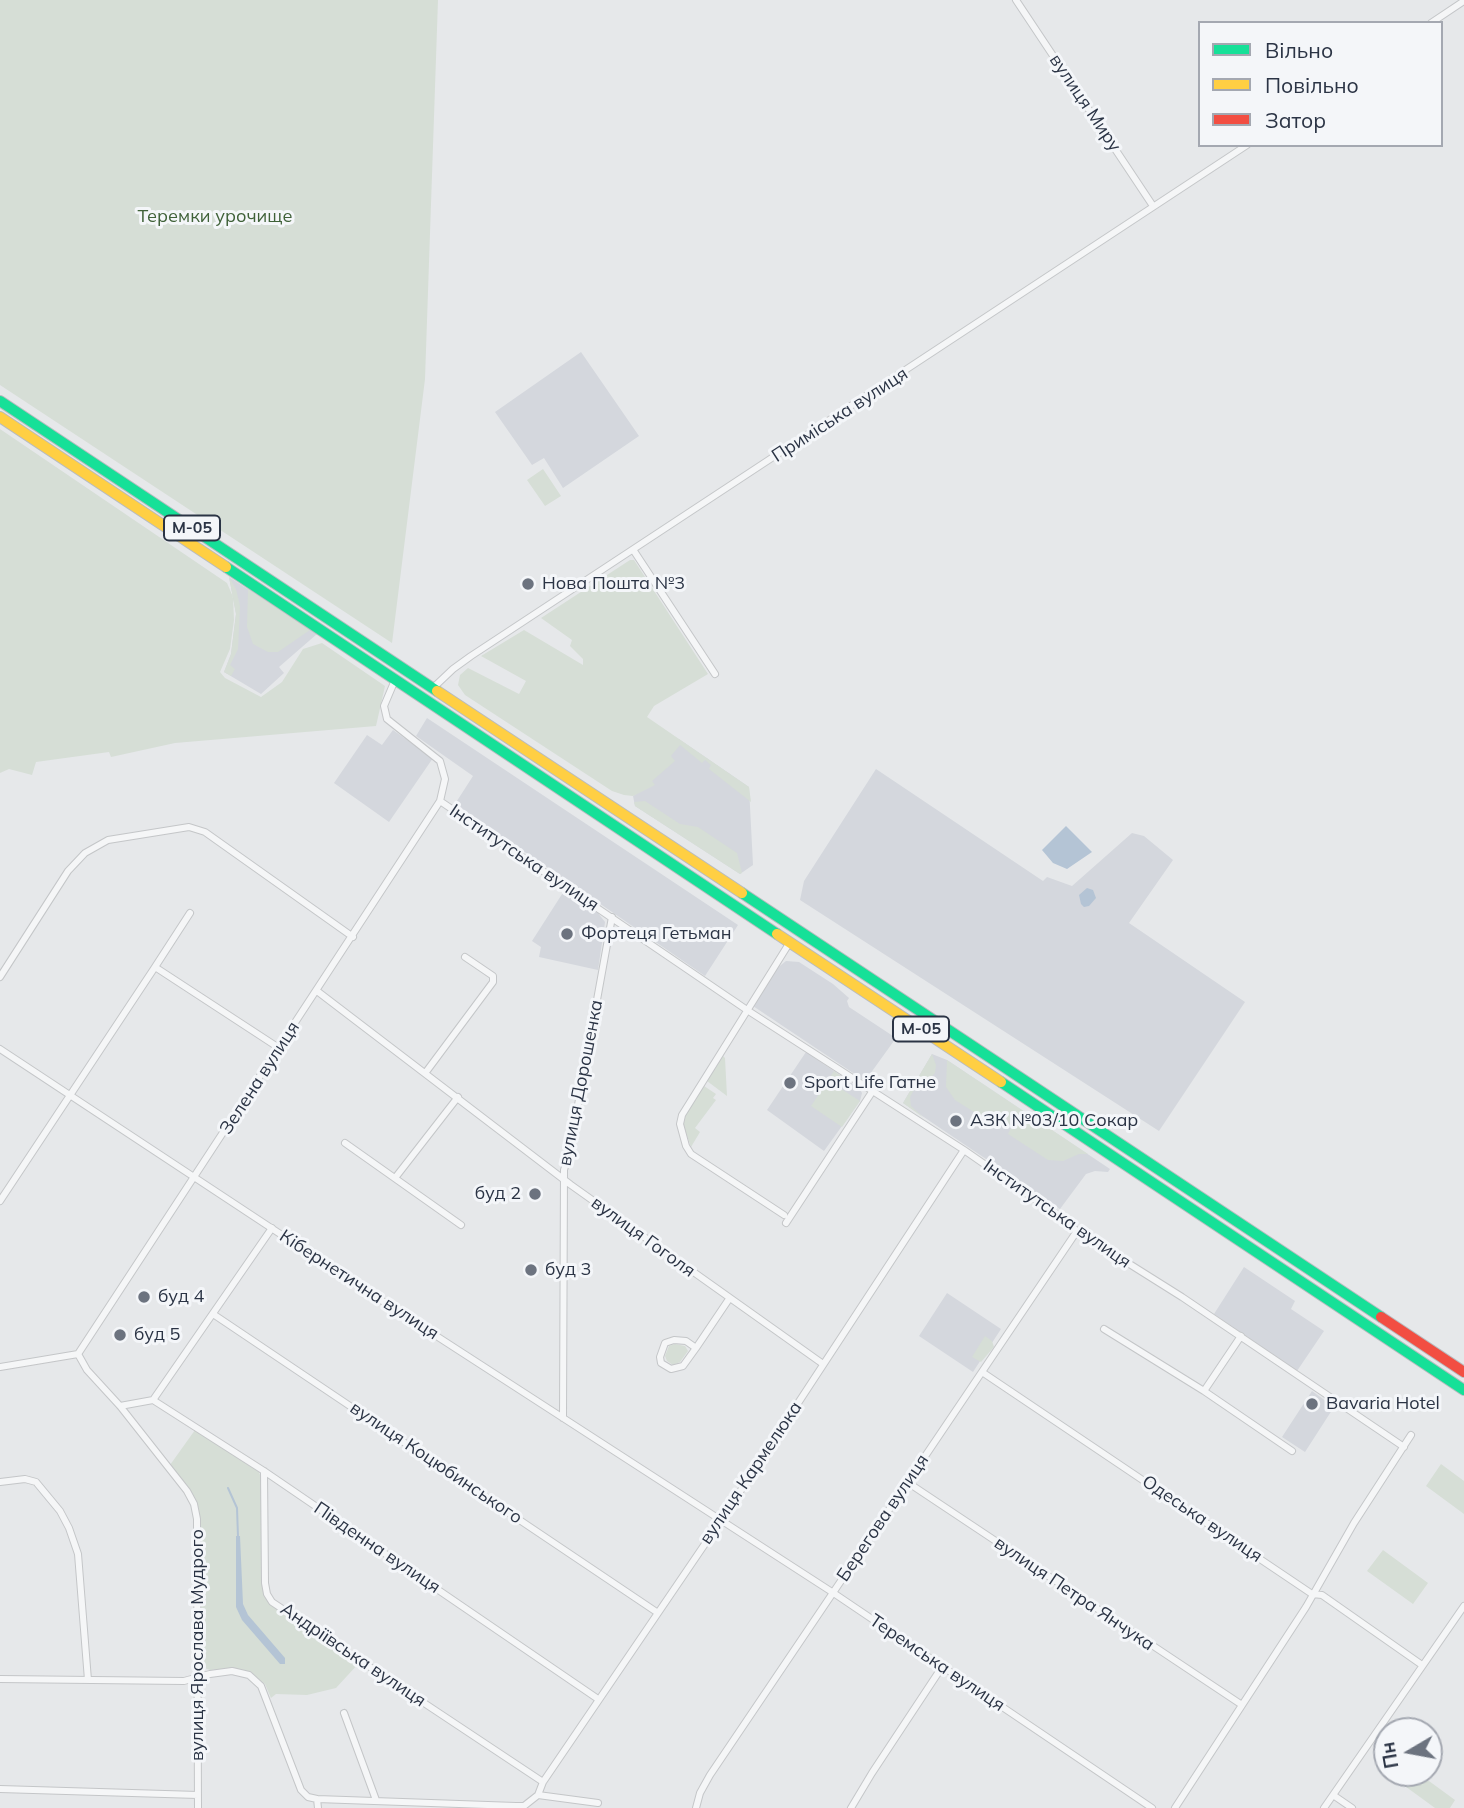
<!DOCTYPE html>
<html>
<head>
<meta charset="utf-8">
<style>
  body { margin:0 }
  #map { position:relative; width:1464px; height:1808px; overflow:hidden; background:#e6e8ea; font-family:Mulish,sans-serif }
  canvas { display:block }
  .legend { position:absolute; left:1198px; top:21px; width:245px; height:126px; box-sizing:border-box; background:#f4f6f9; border:2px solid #a4a8b1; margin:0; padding:9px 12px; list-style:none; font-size:21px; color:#2b3445 }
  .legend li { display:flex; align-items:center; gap:14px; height:35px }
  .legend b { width:35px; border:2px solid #a4a8b1 }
  .north { position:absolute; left:1373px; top:1717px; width:70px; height:70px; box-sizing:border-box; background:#f4f6f9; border:2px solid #a4a8b1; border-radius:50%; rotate:260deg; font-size:19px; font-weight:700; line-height:28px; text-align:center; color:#2b3445 }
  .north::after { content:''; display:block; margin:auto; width:24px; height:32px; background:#6c737f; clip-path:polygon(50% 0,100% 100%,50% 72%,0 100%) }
</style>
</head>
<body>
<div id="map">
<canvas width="1464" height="1808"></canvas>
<ul class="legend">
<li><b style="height:9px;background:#16e098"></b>Вільно</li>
<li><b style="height:9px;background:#ffcf43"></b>Повільно</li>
<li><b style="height:9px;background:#f24e42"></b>Затор</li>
</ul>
<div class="north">Пн</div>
</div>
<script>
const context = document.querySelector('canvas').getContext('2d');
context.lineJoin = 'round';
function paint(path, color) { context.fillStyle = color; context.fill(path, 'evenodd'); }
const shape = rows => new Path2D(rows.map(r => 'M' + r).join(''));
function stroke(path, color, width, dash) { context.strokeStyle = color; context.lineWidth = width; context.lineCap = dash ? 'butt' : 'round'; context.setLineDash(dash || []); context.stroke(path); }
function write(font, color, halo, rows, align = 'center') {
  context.font = font + ' Mulish,sans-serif'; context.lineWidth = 6; context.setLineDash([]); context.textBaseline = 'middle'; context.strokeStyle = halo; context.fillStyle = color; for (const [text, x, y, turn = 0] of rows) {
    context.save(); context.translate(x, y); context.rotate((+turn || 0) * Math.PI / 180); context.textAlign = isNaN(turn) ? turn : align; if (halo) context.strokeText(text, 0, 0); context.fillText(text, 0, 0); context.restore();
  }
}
const built = shape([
  [581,352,639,436,563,488,544,458,532,465,495,412],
  [229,577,317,634,279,667,284,673,261,694,224,672,231,654,236,614],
  [427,718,738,925,705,976,455,804,473,776,416,736],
  [393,730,433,758,389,822,334,783,367,735,382,745],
  [679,739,749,787,753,865,740,874,635,806,633,796,643,789],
  [876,769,1043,881,1047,877,1072,886,1132,833,1144,836,1173,860,1129,923,1245,1002,1159,1131,800,900,804,881],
  [564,891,598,913,605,922,598,970,539,957,541,947,532,941],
  [786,961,799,962,833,984,849,998,847,1001,849,1007,896,1038,865,1081,753,1006,776,969],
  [806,1052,859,1088,862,1093,860,1101,824,1151,767,1110],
  [932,1054,947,1060,1110,1169,1108,1172,1095,1171,1086,1174,1060,1209,903,1103],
  [1244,1267,1295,1301,1291,1309,1324,1331,1297,1371,1214,1314],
  [947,1293,1001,1329,973,1372,919,1336],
  [1312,1391,1334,1407,1305,1452,1282,1437]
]);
const green = shape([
  [0,0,438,0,425,379,392,643,0,385],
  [0,429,227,583,233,597,234,620,230,649,220,672,225,678,261,697,282,682,303,649,322,643,385,686,376,726,175,743,111,757,109,752,36,762,32,775,9,769,0,773],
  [543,469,561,496,545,506,527,480],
  [630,560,634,560,708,674,654,706,647,717,749,787,751,802,709,769,711,765,705,760,702,763,680,745,671,756,675,761,652,781,655,785,633,796,624,795,612,791,465,695,458,685,460,675,468,668,519,694,526,681,481,656,524,630,583,665,583,659,570,646,572,640,541,618],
  [229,577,236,589,240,606,238,649,230,665,235,669,231,676,224,672,231,654,236,614],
  [248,589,310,630,278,652,268,652,253,644,247,627],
  [645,801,680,824,698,827,737,853,742,873,740,874,635,806,634,802],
  [932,1054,936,1065,935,1073,928,1080,919,1081,910,1097,911,1106,924,1118,903,1103],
  [723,1056,725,1058,727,1096,707,1081],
  [947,1060,1088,1154,1079,1154,1063,1161,1048,1160,1008,1134,1012,1126,1001,1119,996,1126,955,1100,946,1087],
  [834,1071,841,1076,835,1085,860,1101,842,1127,811,1106],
  [704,1086,716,1094,713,1098,716,1100,695,1128,700,1132,691,1147,683,1124,685,1116],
  [985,1336,992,1341,994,1347,981,1362,972,1357],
  [675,1344,685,1346,688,1351,680,1362,673,1365,667,1361,665,1356,669,1346],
  [195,1430,259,1472,261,1478,262,1583,264,1595,359,1663,336,1688,307,1695,276,1694,271,1698,265,1684,250,1672,232,1668,210,1670,202,1667,200,1519,197,1502,190,1489,170,1465],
  [1441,1464,1464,1481,1464,1514,1426,1486],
  [1383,1550,1428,1583,1413,1604,1367,1571],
  [1403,1773,1418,1773,1455,1800,1450,1808,1435,1808,1398,1781]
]);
const water = shape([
  [1066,826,1092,852,1067,869,1053,863,1042,850],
  [1087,888,1093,890,1096,898,1089,906,1084,907,1081,904,1079,895],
  [236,1536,240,1536,243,1604,248,1615,285,1658,285,1664,280,1664,242,1620,236,1607]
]);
const stream = shape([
  [228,1488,237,1508,238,1537]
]);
const street = shape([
  [1016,0,1153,206],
  [1431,23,1464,1],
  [634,551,715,674],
  [434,687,453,669,471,656,1247,145],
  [440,801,747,1010,964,1150,1059,1216,1077,1231,1182,1297,1404,1447],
  [155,967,190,913],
  [0,977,68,871,85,853,108,840,189,827,205,832,353,937],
  [317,991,571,1185,823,1364],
  [0,1049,353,1282,832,1592,1152,1808],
  [426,1072,493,982,493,976,465,957],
  [345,1143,461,1225],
  [395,1178,458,1097],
  [0,1201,155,967,279,1048],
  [784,1215,691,1154,686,1146,680,1124,682,1115,790,942],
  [786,1223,872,1092],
  [213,1314,658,1613],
  [1104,1329,1204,1391,1292,1451],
  [696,1348,686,1341,674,1340,665,1343,660,1357,661,1363,671,1369,683,1366,696,1348,729,1299],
  [78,1354,440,801,445,779,440,761,387,719,384,706,395,680],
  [78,1354,87,1370,120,1406,187,1491,194,1504,197,1519,198,1808],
  [0,1367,78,1354],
  [982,1372,1312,1594,1322,1595,1422,1665],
  [1204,1391,1241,1336],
  [153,1400,264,1471,598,1699],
  [153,1400,272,1228],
  [120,1406,153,1400],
  [563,1418,564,1170,570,1149,612,917],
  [264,1471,265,1583,267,1594,272,1602,543,1782],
  [0,1482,25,1479,36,1482,60,1511,69,1528,78,1554,88,1680],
  [907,1482,1242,1705],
  [0,1679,184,1681,210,1674,232,1671,249,1675,261,1686,301,1790,308,1797,317,1799,318,1808],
  [344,1713,376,1800],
  [0,1789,198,1795],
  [538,1795,543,1782,726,1513,964,1150],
  [1333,1795,1352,1808],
  [317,1799,516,1806,524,1806,538,1795,598,1803],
  [696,1808,700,1793,710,1775,1077,1231],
  [851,1808,872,1773,942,1667],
  [1175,1808,1306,1607,1354,1523,1411,1435],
  [1324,1808,1464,1606]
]);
const fast = shape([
  [0,401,437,691],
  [226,567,777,934],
  [742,893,1381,1317],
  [1001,1082,1464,1390]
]);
const slow = shape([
  [0,417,226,567],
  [437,691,742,893],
  [777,934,1001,1082]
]);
const jam = shape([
  [1381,1317,1464,1372]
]);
const markers = [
  [528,584,7,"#6c737f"],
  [567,934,7,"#6c737f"],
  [790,1083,7,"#6c737f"],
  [956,1121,7,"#6c737f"],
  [535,1194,7,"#6c737f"],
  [531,1270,7,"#6c737f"],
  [144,1297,7,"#6c737f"],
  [120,1335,7,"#6c737f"],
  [1312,1404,7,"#6c737f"]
];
const shields = [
  [192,528,56],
  [921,1029,56]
];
const shieldNames = [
  ["М-05",192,528],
  ["М-05",921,1029]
];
const streetNames = [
  ["вулиця Миру",1085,103,56],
  ["Приміська вулиця",840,415,-33],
  ["Інститутська вулиця",524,858,34],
  ["Зелена вулиця",260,1078,-57],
  ["вулиця Дорошенка",581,1083,-79],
  ["Інститутська вулиця",1057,1214,35],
  ["вулиця Гоголя",643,1237,36],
  ["Кібернетична вулиця",359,1285,33],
  ["вулиця Коцюбинського",436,1463,34],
  ["вулиця Кармелюка",751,1473,-56],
  ["Берегова вулиця",883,1518,-56],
  ["Одеська вулиця",1202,1519,34],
  ["Південна вулиця",377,1548,34],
  ["вулиця Петра Янчука",1074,1594,34],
  ["вулиця Ярослава Мудрого",198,1645,-90],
  ["Андріївська вулиця",353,1655,34],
  ["Теремська вулиця",937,1663,34]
];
const parkNames = [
  ["Теремки урочище",215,217]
];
const poiNames = [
  ["Нова Пошта №3",542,584],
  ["Фортеця Гетьман",581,934],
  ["Sport Life Гатне",804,1083],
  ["АЗК №03/10 Сокар",970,1121],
  ["буд 2",521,1194,"right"],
  ["буд 3",545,1270],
  ["буд 4",158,1297],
  ["буд 5",134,1335],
  ["Bavaria Hotel",1326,1404]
];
paint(built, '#d4d7dd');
paint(green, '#d6ded6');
paint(water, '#b4c4d5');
stroke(stream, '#b4c4d5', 2);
stroke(street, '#c4c6c8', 8);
stroke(fast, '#b8bbbf', 12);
stroke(slow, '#b8bbbf', 12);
stroke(jam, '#b8bbbf', 12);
stroke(street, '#f5f6f7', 6);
stroke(fast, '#16e098', 10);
stroke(slow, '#ffcf43', 10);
stroke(jam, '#f24e42', 10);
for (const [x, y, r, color] of markers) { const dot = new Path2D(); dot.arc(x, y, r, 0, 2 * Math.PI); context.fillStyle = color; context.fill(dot); stroke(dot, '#f4f6f9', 2.5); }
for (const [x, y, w] of shields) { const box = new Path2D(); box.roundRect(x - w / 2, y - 12.5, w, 25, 5); context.fillStyle = '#f4f6f9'; context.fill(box); stroke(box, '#2b3445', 2); }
write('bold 16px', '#2b3445', null, shieldNames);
write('18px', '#2b3445', '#f4f6f9', streetNames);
write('18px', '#3f6138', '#f4f6f9', parkNames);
write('18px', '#2b3445', '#f4f6f9', poiNames, 'left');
</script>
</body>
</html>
